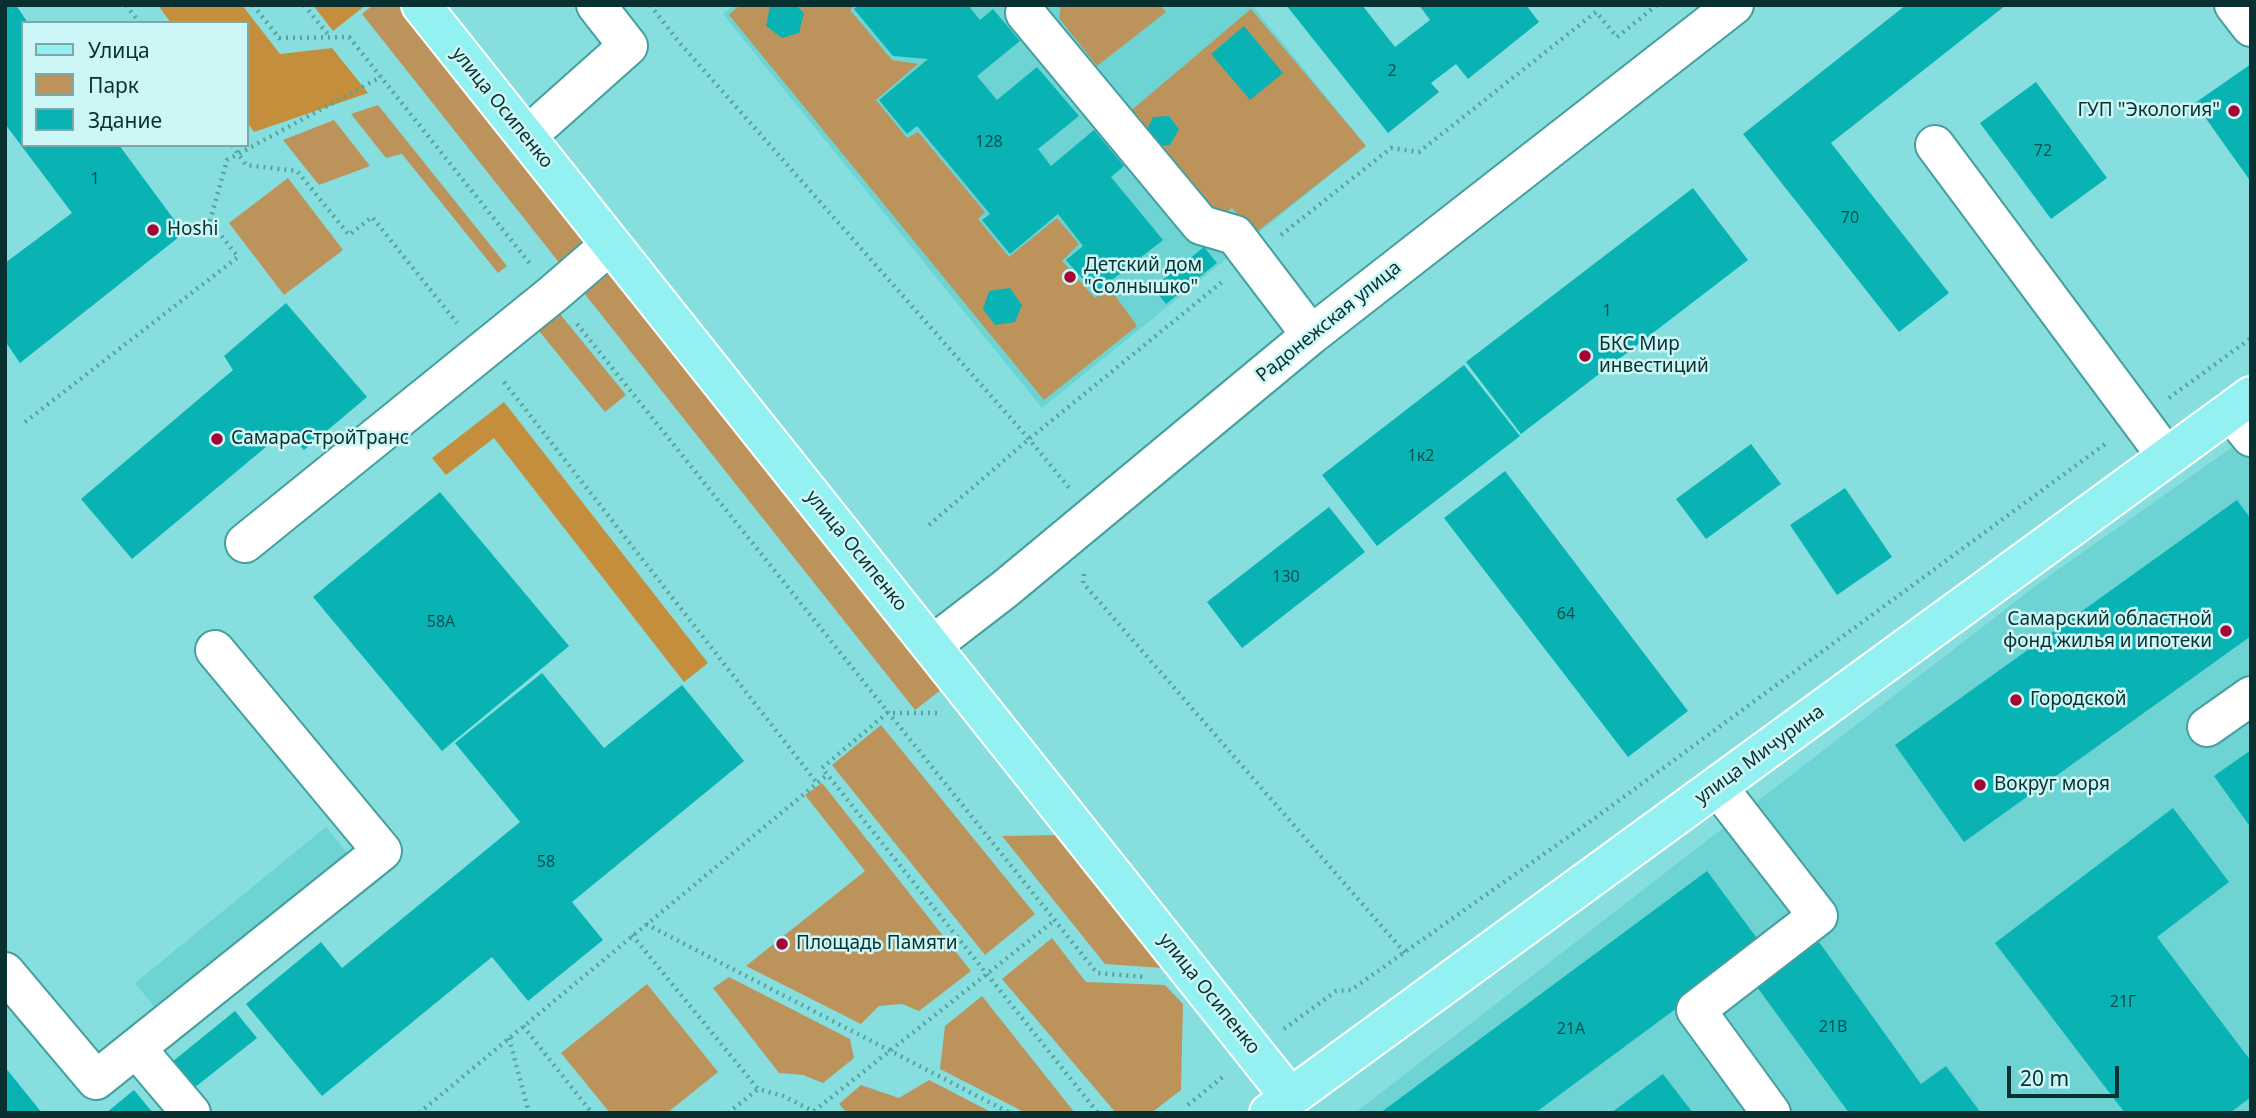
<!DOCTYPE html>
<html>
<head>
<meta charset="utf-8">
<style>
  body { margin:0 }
  #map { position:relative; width:2256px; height:1118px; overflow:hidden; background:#86dede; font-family:"Noto Sans",sans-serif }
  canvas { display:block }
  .frame { position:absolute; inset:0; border:7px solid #083030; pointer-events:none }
  .legend { position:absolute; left:21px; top:21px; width:228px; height:126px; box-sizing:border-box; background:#cdf7f6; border:2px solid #7ea7a7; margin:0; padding:9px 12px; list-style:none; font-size:21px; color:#083030 }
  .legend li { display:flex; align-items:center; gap:14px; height:35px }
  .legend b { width:35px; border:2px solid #7ea7a7 }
  .scale { position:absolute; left:2007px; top:1066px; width:112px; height:32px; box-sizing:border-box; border:4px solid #083030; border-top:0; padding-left:9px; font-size:21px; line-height:24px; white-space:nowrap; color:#083030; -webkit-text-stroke:5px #cdf7f6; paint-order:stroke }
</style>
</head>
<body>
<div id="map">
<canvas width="2256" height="1118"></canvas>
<div class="frame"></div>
<ul class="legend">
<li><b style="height:9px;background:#94f1f1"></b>Улица</li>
<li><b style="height:19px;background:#bc945b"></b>Парк</li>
<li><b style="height:19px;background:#09b3b3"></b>Здание</li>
</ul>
<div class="scale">20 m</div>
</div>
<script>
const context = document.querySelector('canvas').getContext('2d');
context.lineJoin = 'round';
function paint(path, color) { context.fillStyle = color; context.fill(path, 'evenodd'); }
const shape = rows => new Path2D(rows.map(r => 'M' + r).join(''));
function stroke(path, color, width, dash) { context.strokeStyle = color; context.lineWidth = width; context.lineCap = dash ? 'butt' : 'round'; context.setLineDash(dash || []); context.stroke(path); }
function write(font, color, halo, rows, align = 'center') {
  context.font = font + ' "Noto Sans",sans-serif'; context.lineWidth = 5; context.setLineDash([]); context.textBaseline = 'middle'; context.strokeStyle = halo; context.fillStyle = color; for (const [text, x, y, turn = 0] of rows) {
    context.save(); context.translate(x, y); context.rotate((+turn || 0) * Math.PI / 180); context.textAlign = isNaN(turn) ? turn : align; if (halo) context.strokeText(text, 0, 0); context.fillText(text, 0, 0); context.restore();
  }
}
const built = shape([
  [734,5,1252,5,1366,146,1042,408,723,14],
  [2251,434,2251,1113,1355,1113,2042,581],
  [326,827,348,854,156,1009,135,983]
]);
const green = shape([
  [373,5,403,5,591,242,561,265,362,14],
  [740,5,855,5,850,10,892,60,918,64,876,100,907,138,918,132,985,212,978,219,1009,257,1057,218,1079,244,1062,261,1095,298,1109,287,1137,326,1044,400,729,15],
  [1061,5,1160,5,1166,12,1097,66,1059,18],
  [1251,9,1366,146,1254,234,1232,208,1219,217,1127,114],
  [378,105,507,266,498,273,402,154,386,158,351,114],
  [334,120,370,166,319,185,283,140],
  [288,178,343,250,284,295,229,223],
  [616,268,946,686,915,710,584,293],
  [560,314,626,395,605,412,539,331],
  [881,725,1035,914,985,955,832,765],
  [822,783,971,971,919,1011,902,1004,879,1006,861,1024,746,966,865,871,805,795],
  [1058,835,1163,968,1105,964,1002,836],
  [1052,938,1086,982,1165,985,1183,1004,1181,1090,1151,1113,1116,1113,1002,979],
  [729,977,850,1039,854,1058,823,1083,803,1075,779,1073,713,988],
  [647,984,718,1072,667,1113,610,1113,561,1053],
  [982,996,1075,1113,1026,1113,940,1069,945,1026],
  [929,1080,993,1113,847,1113,839,1104,861,1085,899,1098]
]);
const forest = shape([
  [158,5,242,5,280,54,332,48,368,93,254,132,247,122,247,23,171,23],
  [313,5,366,5,333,31],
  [504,402,708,663,684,682,494,438,446,475,432,458]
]);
const building = shape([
  [5,5,16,5,28,23,23,23,23,145,119,145,184,233,20,363,5,341,5,263,72,213,5,124],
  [795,5,804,13,799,33,782,38,766,26,770,6],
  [858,5,968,5,980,20,993,9,1020,41,977,76,997,100,1037,67,1079,116,1038,149,1051,166,1094,130,1124,166,1111,177,1163,240,1095,293,1066,260,1083,246,1058,214,1010,254,982,220,990,214,917,126,907,134,879,100,928,59,893,56,854,9],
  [1286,5,1362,5,1395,47,1430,20,1419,5,1526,5,1539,22,1468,79,1456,64,1431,83,1439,92,1388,133],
  [1906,5,2006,5,1831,143,1949,293,1899,332,1743,134],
  [1244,26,1283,73,1250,100,1211,54],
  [2251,64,2251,182,2195,103],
  [2036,82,2107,178,2051,219,1980,123],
  [1169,116,1179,129,1170,145,1156,146,1146,132,1153,117],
  [1693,188,1748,260,1521,434,1466,362],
  [1204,247,1217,263,1166,304,1153,288],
  [1010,288,1022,305,1015,322,995,325,983,309,989,291],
  [286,303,367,397,304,450,285,431,132,559,81,499,233,370,224,356],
  [1464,365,1520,436,1377,546,1322,475],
  [1751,444,1781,484,1706,539,1676,499],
  [1505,471,1688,711,1628,757,1444,518],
  [1845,488,1892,557,1837,595,1790,525],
  [440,492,569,646,442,751,313,597],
  [2237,500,2251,519,2251,636,1964,842,1895,745],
  [1329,507,1365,552,1242,648,1207,602],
  [542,673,604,748,682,685,744,761,572,902,603,940,528,1001,492,957,322,1096,246,1004,321,942,342,968,520,822,455,743],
  [2251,750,2251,828,2214,776],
  [2173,808,2229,882,2157,937,2251,1061,2251,1097,2230,1113,2125,1113,1995,943],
  [1707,871,1762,945,1535,1113,1380,1113],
  [1819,942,1921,1084,1946,1066,1981,1113,1849,1113,1757,987],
  [235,1011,257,1038,194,1088,172,1062],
  [5,1067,42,1113,5,1113],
  [1663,1074,1693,1113,1611,1113],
  [134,1090,153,1113,106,1113]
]);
const path = shape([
  [126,5,140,23],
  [253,5,279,38,349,37,531,265],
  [304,5,330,37],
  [650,5,679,42,1029,439,1070,489],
  [232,145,246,165,297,171,349,235,372,217,457,323],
  [1281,235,1391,148,1419,152,1596,12,1617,37,1657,5],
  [577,324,1097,973,1146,977],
  [504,382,817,783],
  [2169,398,2251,338],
  [25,422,238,257,210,221,227,160,381,77],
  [929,525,1029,439,1222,282],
  [1084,574,1083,583,1405,953],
  [937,713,887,713,822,768,1098,1113],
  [646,924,1010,1113],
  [632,935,758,1089,783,1096,815,1112],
  [523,1026,592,1113],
  [1284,1029,1336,991,1351,990,1595,818,2108,442],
  [509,1038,529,1113],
  [1188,1105,1225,1075],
  [814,1111,1055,920],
  [419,1113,827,775],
  [728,1113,758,1089]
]);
const minor = shape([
  [2234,5,2251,27],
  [1025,13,1201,225,1235,235,1311,335],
  [526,137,628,46,596,5],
  [1935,145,2167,457],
  [2230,411,2251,437],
  [245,543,553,294,611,244],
  [931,646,1005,589,1311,335,1734,5],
  [2207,727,2251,696],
  [1717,786,1818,916,1696,1010,1771,1113],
  [5,972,96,1080,136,1048],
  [191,1113,136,1048,382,851,215,650]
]);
const major = shape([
  [421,5,1290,1097],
  [1269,1113,2251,396]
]);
const markers = [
  [2234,111,7,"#a30635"],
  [153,230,7,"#a30635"],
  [1070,277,7,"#a30635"],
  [1585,356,7,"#a30635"],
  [217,439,7,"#a30635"],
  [2226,631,7,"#a30635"],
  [2016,700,7,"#a30635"],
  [1980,785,7,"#a30635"],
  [782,944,7,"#a30635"]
];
const numberNames = [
  ["2",1392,71],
  ["128",989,142],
  ["72",2043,151],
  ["1",95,179],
  ["70",1850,218],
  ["1",1607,311],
  ["1к2",1421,456],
  ["130",1286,577],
  ["64",1566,614],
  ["58А",441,622],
  ["58",546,862],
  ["21Г",2123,1002],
  ["21В",1833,1027],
  ["21А",1571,1029]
];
const streetNames = [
  ["улица Осипенко",502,108,51],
  ["Радонежская улица",1329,322,-39],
  ["улица Осипенко",856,551,51],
  ["улица Мичурина",1760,755,-36],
  ["улица Осипенко",1209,994,51]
];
const poiNames = [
  ["ГУП \"Экология\"",2220,111,"right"],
  ["Hoshi",167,230],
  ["Детский дом",1084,266],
  ["\"Солнышко\"",1084,288],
  ["БКС Мир",1599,345],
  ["инвестиций",1599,367],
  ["СамараСтройТранс",231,439],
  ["Самарский областной",2212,620,"right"],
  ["фонд жилья и ипотеки",2212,642,"right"],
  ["Городской",2030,700],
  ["Вокруг моря",1994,785],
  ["Площадь Памяти",796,944]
];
paint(built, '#6dd3d3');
paint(green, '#bc945b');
paint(forest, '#c48e3c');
paint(building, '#09b3b3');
stroke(minor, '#459f9f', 42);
stroke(major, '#fff', 42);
stroke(path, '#59a0a0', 4.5, [2, 5]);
stroke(minor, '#fff', 38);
stroke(major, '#94f1f1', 38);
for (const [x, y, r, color] of markers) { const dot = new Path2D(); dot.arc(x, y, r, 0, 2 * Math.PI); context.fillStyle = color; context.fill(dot); stroke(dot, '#cdf7f6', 2.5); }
write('16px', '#085151', null, numberNames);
write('19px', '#083030', '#cdf7f6', streetNames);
write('19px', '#083030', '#cdf7f6', poiNames, 'left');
</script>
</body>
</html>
